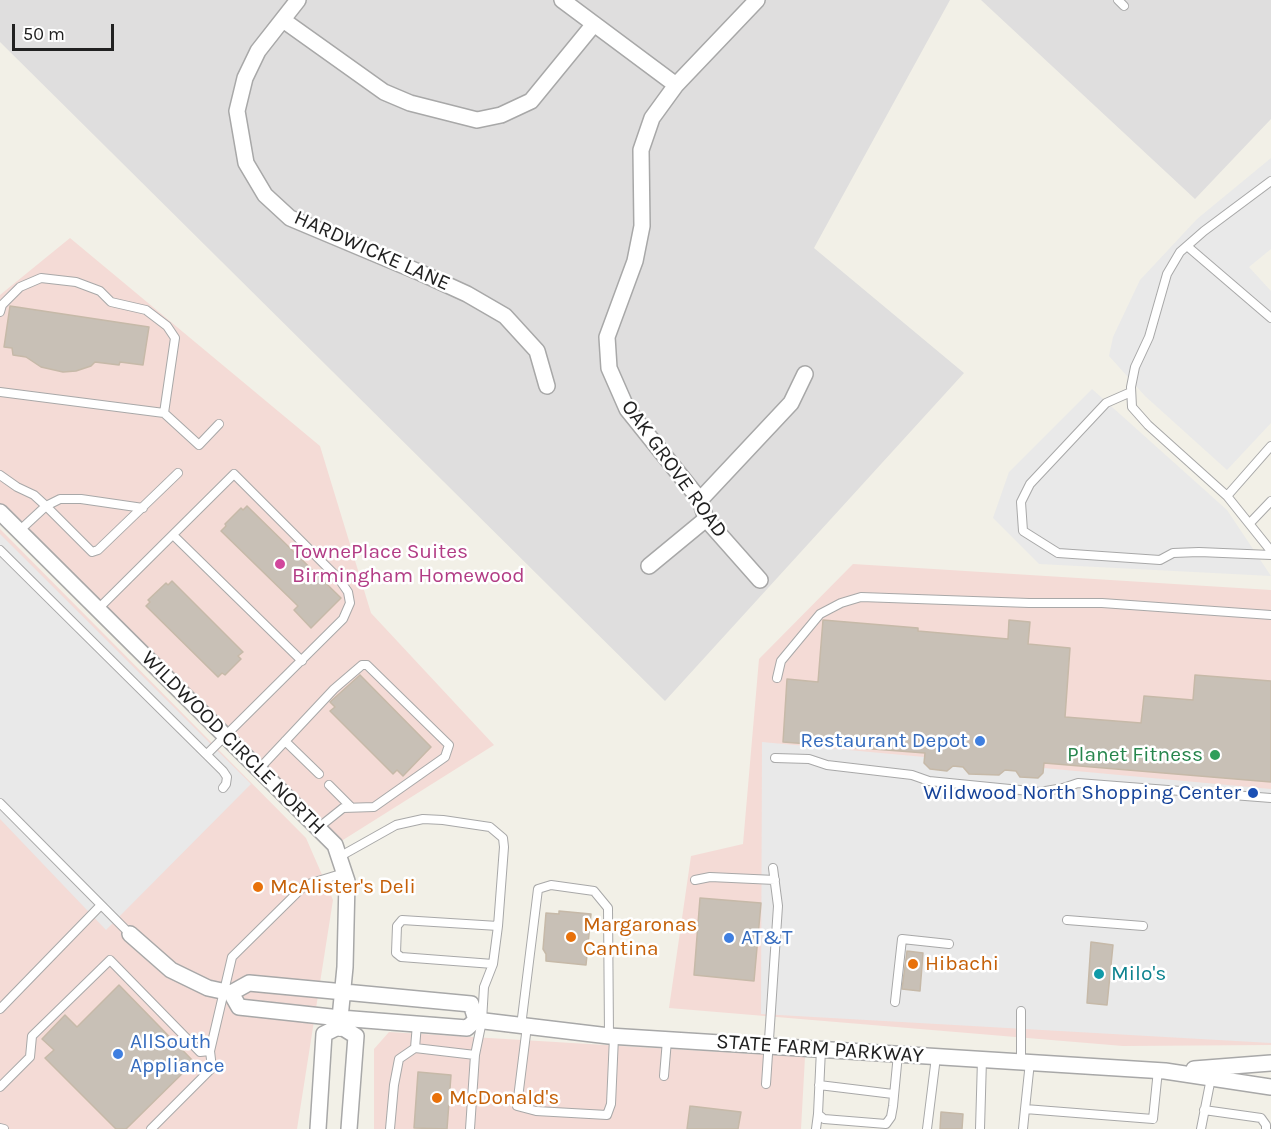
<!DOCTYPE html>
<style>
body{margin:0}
#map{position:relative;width:1271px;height:1129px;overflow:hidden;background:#f2f0e7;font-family:Karla,sans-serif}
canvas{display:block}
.scale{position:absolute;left:12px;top:24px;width:102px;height:27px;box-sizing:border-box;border:3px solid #212121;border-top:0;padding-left:8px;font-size:18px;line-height:21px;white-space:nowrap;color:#212121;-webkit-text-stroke:4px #fff;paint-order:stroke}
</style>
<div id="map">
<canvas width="1271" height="1129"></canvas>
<div class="scale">50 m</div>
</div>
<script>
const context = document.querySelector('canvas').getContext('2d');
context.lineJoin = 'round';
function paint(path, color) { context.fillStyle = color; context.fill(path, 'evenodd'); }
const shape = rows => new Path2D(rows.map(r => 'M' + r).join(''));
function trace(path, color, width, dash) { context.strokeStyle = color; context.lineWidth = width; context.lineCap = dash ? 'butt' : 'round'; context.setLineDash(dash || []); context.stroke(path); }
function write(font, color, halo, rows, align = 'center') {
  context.font = font + ' Karla,sans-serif'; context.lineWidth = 5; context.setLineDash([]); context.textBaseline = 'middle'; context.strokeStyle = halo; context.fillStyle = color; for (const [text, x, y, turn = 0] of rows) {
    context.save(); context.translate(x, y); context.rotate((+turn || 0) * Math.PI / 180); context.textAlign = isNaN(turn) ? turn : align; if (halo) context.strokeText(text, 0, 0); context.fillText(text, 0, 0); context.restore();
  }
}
paint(shape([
 [0,0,950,0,814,248,964,373,665,701,0,42],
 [981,0,1271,0,1271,119,1195,199]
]), '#dfdede');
paint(shape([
 [70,238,320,446,371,613,494,745,335,845,0,512,0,295],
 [0,529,306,838,333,900,297,1129,0,1129],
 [853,564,1271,590,1271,1045,1123,1046,669,1008,691,856,743,844,759,659],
 [389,1032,805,1057,801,1129,374,1129,374,1049]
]), '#f4dbd6');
paint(shape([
 [1271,158,1271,249,1249,267,1271,291,1271,423,1227,470,1145,396,1109,356,1113,337,1140,280,1197,219],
 [1092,389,1227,510,1271,576,1039,564,993,518,1009,472],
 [0,534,251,784,106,930,0,819],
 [762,742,1271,789,1271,1043,761,1014],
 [1091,942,1113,945,1107,1005,1087,1003]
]), '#e9e9e9');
const building = shape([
 [10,306,149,327,143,365,120,362,119,365,95,362,91,366,76,371,63,372,41,367,26,357,13,355,12,348,4,347,10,306],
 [247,506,341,598,311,628,294,610,298,606,221,531,226,526,225,524,241,508,243,510,247,506],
 [172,581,243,652,238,656,241,659,225,675,222,673,218,677,146,606,150,602,148,600,166,583,168,585,172,581],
 [823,620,918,628,918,631,1008,639,1009,620,1030,622,1028,644,1070,648,1065,717,1141,723,1144,696,1193,700,1195,675,1271,681,1271,782,1044,763,1043,773,1038,778,1020,777,1016,771,1005,770,999,775,969,774,963,767,953,766,947,771,930,769,924,763,925,753,783,742,787,679,818,682,823,620],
 [360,675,431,747,403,776,397,770,393,774,330,711,335,707,330,702,360,675],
 [700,898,761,903,754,981,694,975,700,898],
 [559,911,591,914,586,965,546,961,546,954,543,949,546,913,559,914,559,911],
 [1091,942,1113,945,1107,1005,1087,1003,1091,942],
 [907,951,923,953,920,991,902,989,907,951],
 [119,985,194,1062,126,1129,116,1129,45,1058,54,1050,42,1039,65,1015,77,1027,119,985],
 [418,1072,451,1075,447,1129,414,1128,418,1072],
 [690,1106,741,1112,738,1129,687,1129,690,1106],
 [941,1112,963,1114,962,1129,940,1129,941,1112]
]);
paint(building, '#c8c0b6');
trace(building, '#c6b9a8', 1.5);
const service = shape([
 [1118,0,1124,6],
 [1271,181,1204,231,1180,252,1167,274,1149,337,1135,367,1131,387,1132,407,1148,425,1227,496,1271,551],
 [1187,246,1271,318],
 [0,312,2,305,20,287,41,278,76,282,100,291,111,302,146,310,167,326,175,338,164,413,0,392],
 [1131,392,1106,403,1030,484,1021,502,1023,531,1058,553,1160,560,1173,553,1199,552,1271,555],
 [164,413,199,445,219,424],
 [0,475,17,487,34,495,46,506,60,499,81,499,143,508],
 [1227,496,1271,446],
 [1250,523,1271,501],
 [19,531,46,506,92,552,98,550,178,473],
 [173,535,302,661],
 [0,550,223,771,227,777,226,784,223,788],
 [98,609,234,474,339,579,348,592,350,603,343,619,207,754],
 [777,678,781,661,820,614,841,603,861,597,1029,603,1102,603,1271,615],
 [285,741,319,774],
 [775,758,809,759,827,765,912,775,929,781,1040,792,1063,788,1078,783,1271,798],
 [259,769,334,689,362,665,367,665,449,745,445,757,374,807,343,808,318,828],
 [329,785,350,806],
 [0,803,130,934],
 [339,857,396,825,423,819,443,820,490,827,503,838,504,847,498,926,493,964,484,987,482,1021,475,1055,470,1129],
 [695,880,710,877,775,880],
 [1067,920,1143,926],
 [493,964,401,957,396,953,397,926,402,920,498,926],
 [895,1002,902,939,949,944],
 [0,1009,101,905],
 [1021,1011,1021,1062],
 [521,1026,538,889,551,885,594,891,608,908,609,1036],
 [527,1026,517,1106,536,1111,607,1115,611,1104,614,1037],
 [415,1048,475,1055],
 [821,1049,818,1114,824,1119,886,1124,891,1117,893,1106,898,1054],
 [1030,1062,1025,1109,1153,1119,1158,1070],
 [664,1076,667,1040],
 [766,1084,778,906,773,868],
 [819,1085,893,1094],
 [0,1087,30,1057,32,1036,110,960,200,1052,210,1051],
 [1204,1110,1261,1118,1266,1125,1266,1129],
 [0,1128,4,1129],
 [151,1129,212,1068,210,1051,232,957,305,885,344,873],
 [390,1129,394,1085,399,1059,415,1048,417,1024],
 [816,1129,818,1114],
 [927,1129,936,1057],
 [980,1129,982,1059],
 [1023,1129,1025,1109],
 [1201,1129,1211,1078]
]);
const minor = shape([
 [298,0,258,51,245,78,237,111,246,163,265,195,290,218,421,273,467,294,505,316,537,351,547,386],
 [562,0,676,85],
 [757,0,676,85,652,118,641,150,642,226,635,261,607,337,609,368,627,409,700,500,706,519,760,580],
 [283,20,384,92,410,103,477,120,501,115,531,101,594,24],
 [700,500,791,403,805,374],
 [0,512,335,845,347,881,345,967,340,1018],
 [649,566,706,519],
 [130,934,171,970,208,988,231,993,249,983,471,1004,476,1020],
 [231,993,239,1007,340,1018,467,1028,476,1020,609,1036,1165,1071,1271,1087],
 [1194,1069,1271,1063],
 [318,1129,324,1034,340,1026,356,1036,349,1129]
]);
const tertiary = shape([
 [340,1026,340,1018]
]);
trace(service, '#a8a8a8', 10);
trace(minor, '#a8a8a8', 18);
trace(tertiary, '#a8a8a8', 22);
trace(service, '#fff', 8);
trace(minor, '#fff', 15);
trace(tertiary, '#fff', 20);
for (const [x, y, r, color] of [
 [280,564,6,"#d1479c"],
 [980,741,6,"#3f7fe0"],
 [1215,755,6,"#2e9e5b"],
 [1253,793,6,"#1a4fb4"],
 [258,887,6,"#e8710a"],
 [571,937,6,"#e8710a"],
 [729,938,6,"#3f7fe0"],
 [913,964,6,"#e8710a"],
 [1099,974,6,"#0f9aa8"],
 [118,1054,6,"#3f7fe0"],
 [437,1098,6,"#e8710a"]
]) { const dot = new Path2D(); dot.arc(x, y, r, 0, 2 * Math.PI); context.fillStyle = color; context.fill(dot); trace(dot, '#fff', 2); }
write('21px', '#212121', '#fff', [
 ["HARDWICKE LANE",372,251,24],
 ["OAK GROVE ROAD",674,469,54],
 ["WILDWOOD CIRCLE NORTH",233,743,45],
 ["STATE FARM PARKWAY",820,1049,4]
]);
write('21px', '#b23c85', '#fff', [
 ["TownePlace Suites",292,552],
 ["Birmingham Homewood",292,576]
], 'left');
write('21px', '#366cbe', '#fff', [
 ["Restaurant Depot",968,741,"right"],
 ["AT&T",741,938],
 ["AllSouth",130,1042],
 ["Appliance",130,1066]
], 'left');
write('21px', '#27864d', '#fff', [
 ["Planet Fitness",1203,755]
], 'right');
write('21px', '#164399', '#fff', [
 ["Wildwood North Shopping Center",1241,793]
], 'right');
write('21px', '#c56008', '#fff', [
 ["McAlister's Deli",270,887],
 ["Margaronas",583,925],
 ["Cantina",583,949],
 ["Hibachi",925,964],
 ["McDonald's",449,1098]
], 'left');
write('21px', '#0d838f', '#fff', [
 ["Milo's",1111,974]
], 'left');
</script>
